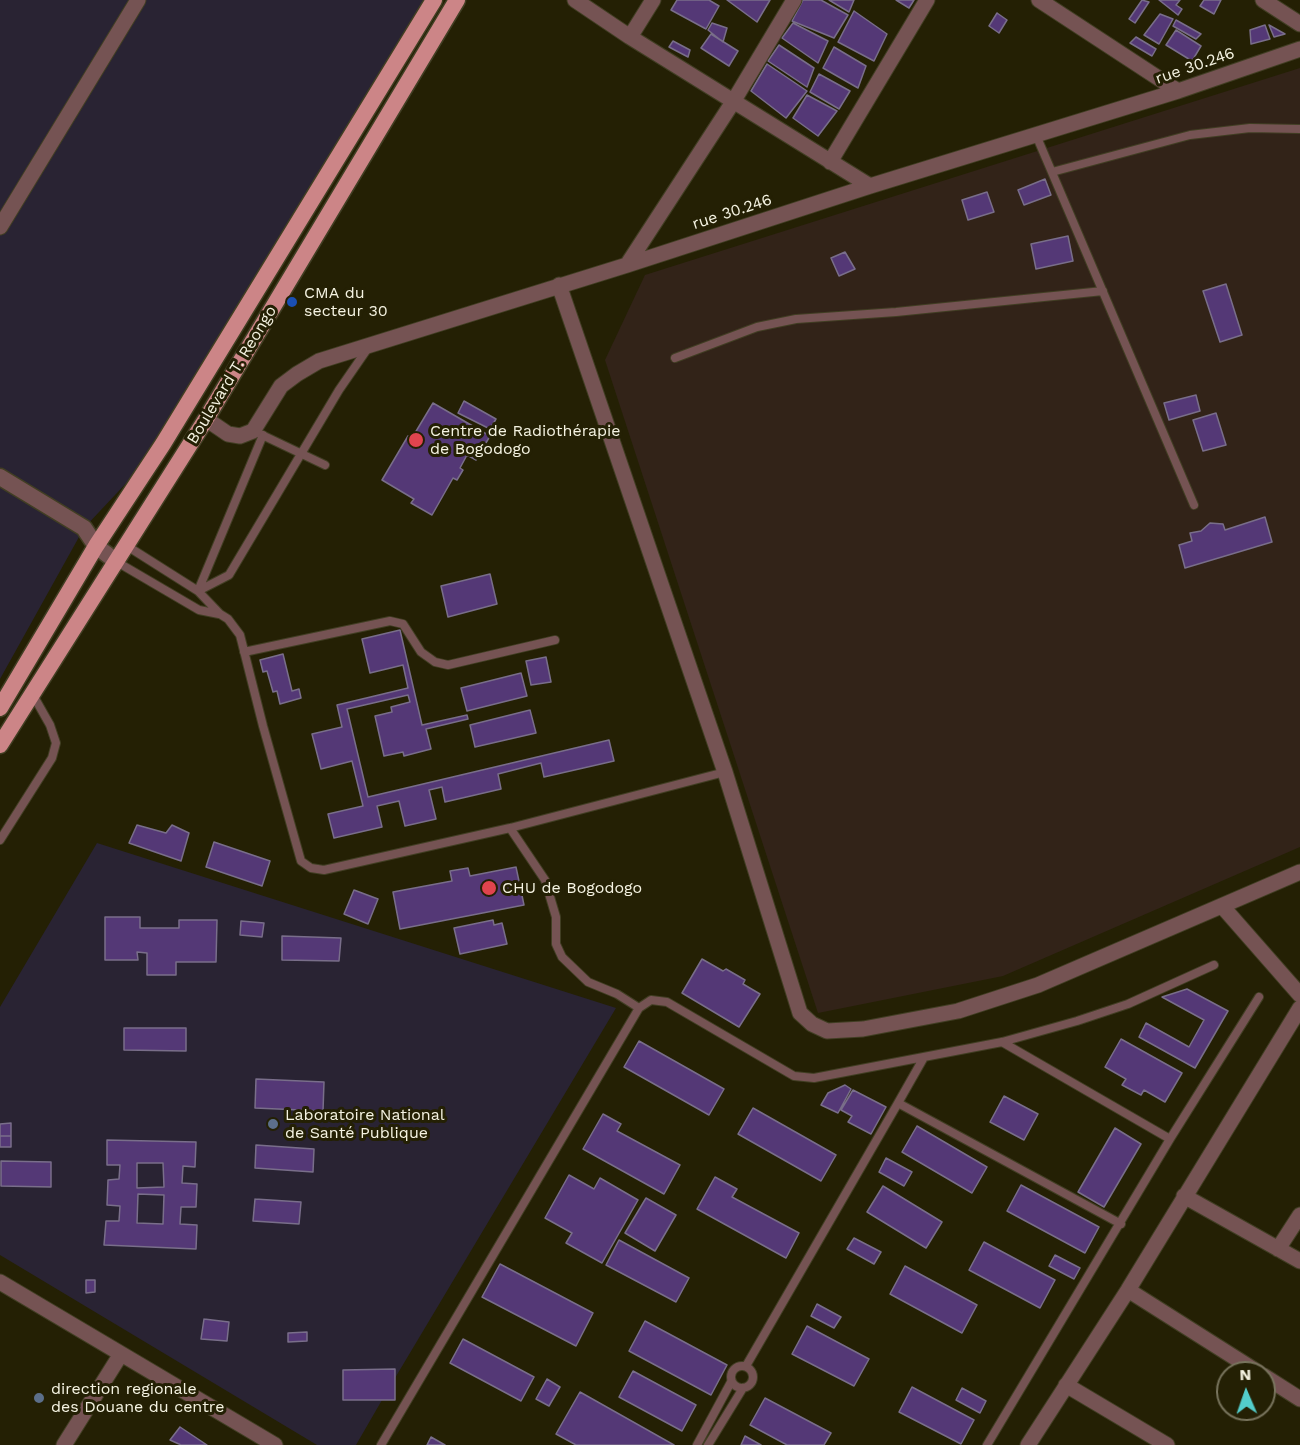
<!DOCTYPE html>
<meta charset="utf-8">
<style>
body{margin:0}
#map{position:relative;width:1300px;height:1445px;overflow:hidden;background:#242004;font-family:"Work Sans",sans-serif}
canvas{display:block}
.north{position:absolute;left:1216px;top:1361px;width:60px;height:60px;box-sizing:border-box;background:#242004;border:2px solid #78745d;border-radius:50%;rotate:358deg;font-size:16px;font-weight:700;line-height:24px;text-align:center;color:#f5f3e2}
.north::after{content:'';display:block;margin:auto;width:21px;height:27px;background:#53cdcb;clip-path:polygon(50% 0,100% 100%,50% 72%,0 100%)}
</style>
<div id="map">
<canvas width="1300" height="1445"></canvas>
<div class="north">N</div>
</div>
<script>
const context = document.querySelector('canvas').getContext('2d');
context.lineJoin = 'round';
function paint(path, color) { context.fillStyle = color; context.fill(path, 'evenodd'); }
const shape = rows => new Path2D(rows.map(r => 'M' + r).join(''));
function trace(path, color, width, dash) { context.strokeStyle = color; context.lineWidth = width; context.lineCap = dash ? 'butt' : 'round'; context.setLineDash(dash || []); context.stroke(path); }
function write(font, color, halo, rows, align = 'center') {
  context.font = font + ' "Work Sans",sans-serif'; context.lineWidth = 6; context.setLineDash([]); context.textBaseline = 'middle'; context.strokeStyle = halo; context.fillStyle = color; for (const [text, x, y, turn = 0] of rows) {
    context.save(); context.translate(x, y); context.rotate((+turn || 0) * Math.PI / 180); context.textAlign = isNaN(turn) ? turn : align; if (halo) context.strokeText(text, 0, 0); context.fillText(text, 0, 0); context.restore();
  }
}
paint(shape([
 [0,0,435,0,163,444,84,528,0,679],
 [97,843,616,1008,395,1378,395,1400,382,1400,356,1445,317,1445,0,1255,0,1007]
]), '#292333');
paint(shape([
 [1300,68,1300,847,1003,976,818,1013,605,360,645,275]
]), '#322318');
const building = shape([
 [677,0,709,0,719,6,706,29,671,10,677,0],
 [727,0,770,0,757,22,727,0],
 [803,0,821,0,848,15,834,38,792,21,803,0],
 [829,0,854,0,849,12,829,0],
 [896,0,914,0,909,8,896,0],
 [1142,0,1149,2,1135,23,1129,19,1142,0],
 [1159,0,1180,0,1176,5,1182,9,1178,15,1159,0],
 [1204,0,1221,0,1214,14,1200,6,1204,0],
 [854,11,887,34,874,61,838,42,854,11],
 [997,13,1007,20,999,33,989,26,997,13],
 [1160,14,1173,19,1159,44,1144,35,1160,14],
 [1176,20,1201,34,1196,39,1173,26,1176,20],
 [712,23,727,28,723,42,708,30,712,23],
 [793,23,828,41,818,63,782,38,793,23],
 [1265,25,1270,39,1251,44,1250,30,1265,25],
 [1269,25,1285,34,1274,37,1269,25],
 [1176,30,1201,46,1192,61,1166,45,1176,30],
 [711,34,738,51,729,66,701,48,711,34],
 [1136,37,1156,49,1152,56,1130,43,1136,37],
 [673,41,690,50,688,57,669,47,673,41],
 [779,45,814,68,807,87,768,61,779,45],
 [834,47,866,66,858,88,823,68,834,47],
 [767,64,807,91,786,118,751,91,767,64],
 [819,74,850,91,839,109,810,92,819,74],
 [807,95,837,111,818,136,793,118,807,95],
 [1045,179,1051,195,1024,205,1018,190,1045,179],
 [987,192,994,212,968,220,962,200,987,192],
 [1068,236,1073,261,1036,269,1031,244,1068,236],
 [845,252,855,269,839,276,831,258,845,252],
 [1226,284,1242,335,1220,342,1203,291,1226,284],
 [1196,395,1200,411,1169,420,1164,403,1196,395],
 [464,401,496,419,490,429,458,413,464,401],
 [433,403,490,436,476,460,467,455,460,468,463,470,457,480,453,478,432,515,411,503,414,499,382,480,408,436,412,438,433,403],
 [1216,413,1226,445,1203,451,1193,420,1216,413],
 [1265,517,1272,542,1185,568,1179,545,1192,541,1190,533,1201,531,1210,523,1223,524,1225,530,1265,517],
 [490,574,497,604,448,617,441,586,490,574],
 [400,630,422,725,467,715,468,719,426,729,431,749,404,756,403,752,384,756,375,716,392,712,391,707,410,702,408,695,347,709,368,797,609,740,614,761,544,777,541,763,498,774,501,789,445,802,442,787,429,790,436,819,405,826,399,801,377,806,382,827,334,838,328,814,363,806,352,761,321,769,312,734,342,727,337,705,408,688,403,665,370,673,362,639,400,630],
 [283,654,292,691,299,689,301,698,280,704,277,691,273,692,267,671,263,672,260,660,283,654],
 [546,657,551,682,531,685,526,661,546,657],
 [521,673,527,696,467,711,461,688,521,673],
 [530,710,536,733,475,747,470,725,530,710],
 [137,825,166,833,172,825,189,833,181,861,129,843,137,825],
 [214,842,270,861,262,886,206,867,214,842],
 [516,867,524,905,400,929,393,892,452,881,450,871,468,868,470,876,516,867],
 [354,890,378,899,368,924,344,914,354,890],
 [105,917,140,917,140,928,179,928,179,920,217,920,216,962,176,962,176,975,147,975,147,953,137,952,138,960,105,960,105,917],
 [493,920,494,925,502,923,507,944,460,954,454,928,493,920],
 [241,921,264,923,262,937,240,935,241,921],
 [282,936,341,938,339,961,282,960,282,936],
 [702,959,723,971,726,969,745,980,743,984,760,994,739,1027,682,993,702,959],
 [1187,989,1228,1011,1195,1068,1139,1037,1146,1023,1189,1047,1204,1020,1162,997,1187,989],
 [124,1028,186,1028,186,1051,124,1050,124,1028],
 [1121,1039,1182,1073,1165,1102,1144,1090,1141,1095,1122,1085,1126,1079,1105,1067,1121,1039],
 [639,1041,724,1089,709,1115,624,1067,639,1041],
 [256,1079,324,1082,323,1111,255,1108,256,1079],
 [845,1085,851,1089,838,1113,821,1105,828,1093,845,1085],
 [853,1090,886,1107,871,1134,848,1122,852,1116,841,1110,853,1090],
 [1004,1096,1038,1114,1024,1140,990,1122,1004,1096],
 [753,1108,836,1155,821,1181,738,1134,753,1108],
 [603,1114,621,1124,617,1131,680,1165,664,1194,583,1149,603,1114],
 [11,1123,11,1136,0,1136,0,1124,11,1123],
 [917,1126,987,1167,972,1193,902,1152,917,1126],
 [1115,1128,1141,1144,1104,1207,1078,1192,1115,1128],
 [0,1136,11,1136,11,1147,0,1147,0,1136],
 [107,1140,196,1142,195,1167,183,1166,182,1183,197,1184,196,1207,181,1207,180,1224,197,1225,196,1249,104,1245,106,1221,119,1221,120,1206,107,1205,108,1180,119,1179,120,1165,107,1165,107,1140],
 [137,1163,163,1163,164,1187,137,1188,137,1163],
 [138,1194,164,1195,163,1224,137,1223,138,1194],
 [256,1145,314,1149,313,1172,255,1168,256,1145],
 [886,1158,912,1172,904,1186,879,1172,886,1158],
 [1,1161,51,1162,51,1187,1,1186,1,1161],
 [569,1175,594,1189,600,1178,638,1200,602,1263,566,1243,572,1233,545,1218,569,1175],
 [715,1177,737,1189,732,1197,799,1233,786,1258,697,1209,715,1177],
 [1021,1185,1099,1227,1085,1253,1007,1211,1021,1185],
 [883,1186,942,1222,926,1248,867,1212,883,1186],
 [646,1198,676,1215,655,1251,625,1233,646,1198],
 [255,1199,301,1202,299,1224,253,1221,255,1199],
 [854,1238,881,1252,874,1264,847,1249,854,1238],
 [619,1240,689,1278,676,1302,606,1265,619,1240],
 [984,1242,1055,1280,1040,1308,969,1270,984,1242],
 [1055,1255,1080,1268,1074,1279,1049,1266,1055,1255],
 [500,1264,593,1313,576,1346,482,1297,500,1264],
 [905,1266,977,1305,962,1333,890,1294,905,1266],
 [86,1280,95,1280,95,1292,86,1293,86,1280],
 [817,1304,841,1317,834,1328,811,1316,817,1304],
 [204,1319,229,1322,227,1341,201,1339,204,1319],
 [645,1321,727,1365,711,1395,629,1351,645,1321],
 [807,1326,869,1359,854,1386,792,1354,807,1326],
 [307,1332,307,1341,288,1342,288,1333,307,1332],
 [463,1339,534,1377,521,1401,450,1363,463,1339],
 [395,1369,395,1400,343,1400,343,1370,395,1369],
 [633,1371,696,1405,682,1431,619,1397,633,1371],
 [547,1379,560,1387,549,1406,536,1399,547,1379],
 [912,1387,974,1420,961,1444,899,1412,912,1387],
 [962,1388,986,1401,980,1413,956,1400,962,1388],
 [580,1392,674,1445,576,1445,556,1434,580,1392],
 [765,1398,831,1433,824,1445,787,1445,750,1425,765,1398],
 [180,1427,207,1445,181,1445,170,1440,180,1427],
 [745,1436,761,1445,741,1445,745,1436],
 [431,1437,445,1445,427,1445,431,1437]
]);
paint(building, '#543876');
trace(building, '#796e8a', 1.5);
const service = shape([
 [1036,135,1194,505],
 [1052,172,1190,135,1250,128,1300,129],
 [675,358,757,327,796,319,896,312,1103,291],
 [260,434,325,465],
 [263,435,198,591,229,575,339,390,368,348],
 [127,546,198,591,220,614,228,619,240,635,263,726,301,861,311,868,324,870,510,828,725,772],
 [117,562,199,610,219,614],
 [244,652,390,621,403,624,421,652,435,662,448,665,555,640],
 [510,828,545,880,556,917,556,944,562,957,588,982,617,994,639,1008],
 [0,840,52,758,56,743,50,725,33,695],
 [1002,1042,1170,1139],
 [923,1059,898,1103,1121,1224],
 '731 1377a11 11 0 1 1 22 0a11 11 0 1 1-22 0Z',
 [746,1366,898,1103],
 [381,1445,639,1008,651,1000,667,1002,794,1076,814,1078,1002,1042,1077,1021,1128,1004,1214,965],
 [697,1445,731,1382],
 [708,1445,743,1388],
 [987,1445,1170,1139,1259,997]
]);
const minor = shape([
 [575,0,630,37,870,186],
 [1039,0,1178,91],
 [1263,0,1300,24],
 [630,37,653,0],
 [830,162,927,0],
 [0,227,138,0],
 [627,265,733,102,794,0],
 [559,285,725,772,800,1013,812,1024,827,1031,863,1029,958,1011,1038,985,1300,872],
 [206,419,228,434,240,436,253,431,281,386,297,374,319,361,627,265,870,186,1178,91,1300,49],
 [1222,906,1300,995],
 [1184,1196,1300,1261],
 [1278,1249,1300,1215],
 [0,1282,275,1445],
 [1128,1290,1259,1373],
 [1264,1376,1300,1399],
 [1066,1385,1167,1445],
 [64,1445,121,1354],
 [1028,1445,1128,1290,1300,1008]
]);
const tertiary = shape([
 [0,477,84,528,96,546,117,562]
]);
const primary = shape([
 [0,708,96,546,163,444,434,0],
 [0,745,206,419,457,0]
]);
trace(service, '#413e23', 10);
trace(minor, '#413e23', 17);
trace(tertiary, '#413e23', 19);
trace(primary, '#413e23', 19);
trace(service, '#755353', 8);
trace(minor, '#755353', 15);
trace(tertiary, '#755353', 16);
trace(primary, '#cc8587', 16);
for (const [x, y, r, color] of [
 [292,302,6,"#1a4fb4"],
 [416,440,8,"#e0444e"],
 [489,888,8,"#e0444e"],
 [273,1124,6,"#5c6f8a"],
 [39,1398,6,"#5c6f8a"]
]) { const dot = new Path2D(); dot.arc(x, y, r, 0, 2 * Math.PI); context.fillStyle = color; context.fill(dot); trace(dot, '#242004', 2); }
write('16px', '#f5f3e2', '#242004', [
 ["rue 30.246",1195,66,-19],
 ["rue 30.246",732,212,-18],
 ["Boulevard T. Reongo",232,375,-59]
]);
write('16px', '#f5f3e2', '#242004', [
 ["CMA du",304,293],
 ["secteur 30",304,311],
 ["Centre de Radiothérapie",430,431],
 ["de Bogodogo",430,449],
 ["CHU de Bogodogo",502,888],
 ["Laboratoire National",285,1115],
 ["de Santé Publique",285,1133],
 ["direction regionale",51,1389],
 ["des Douane du centre",51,1407]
], 'left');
</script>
